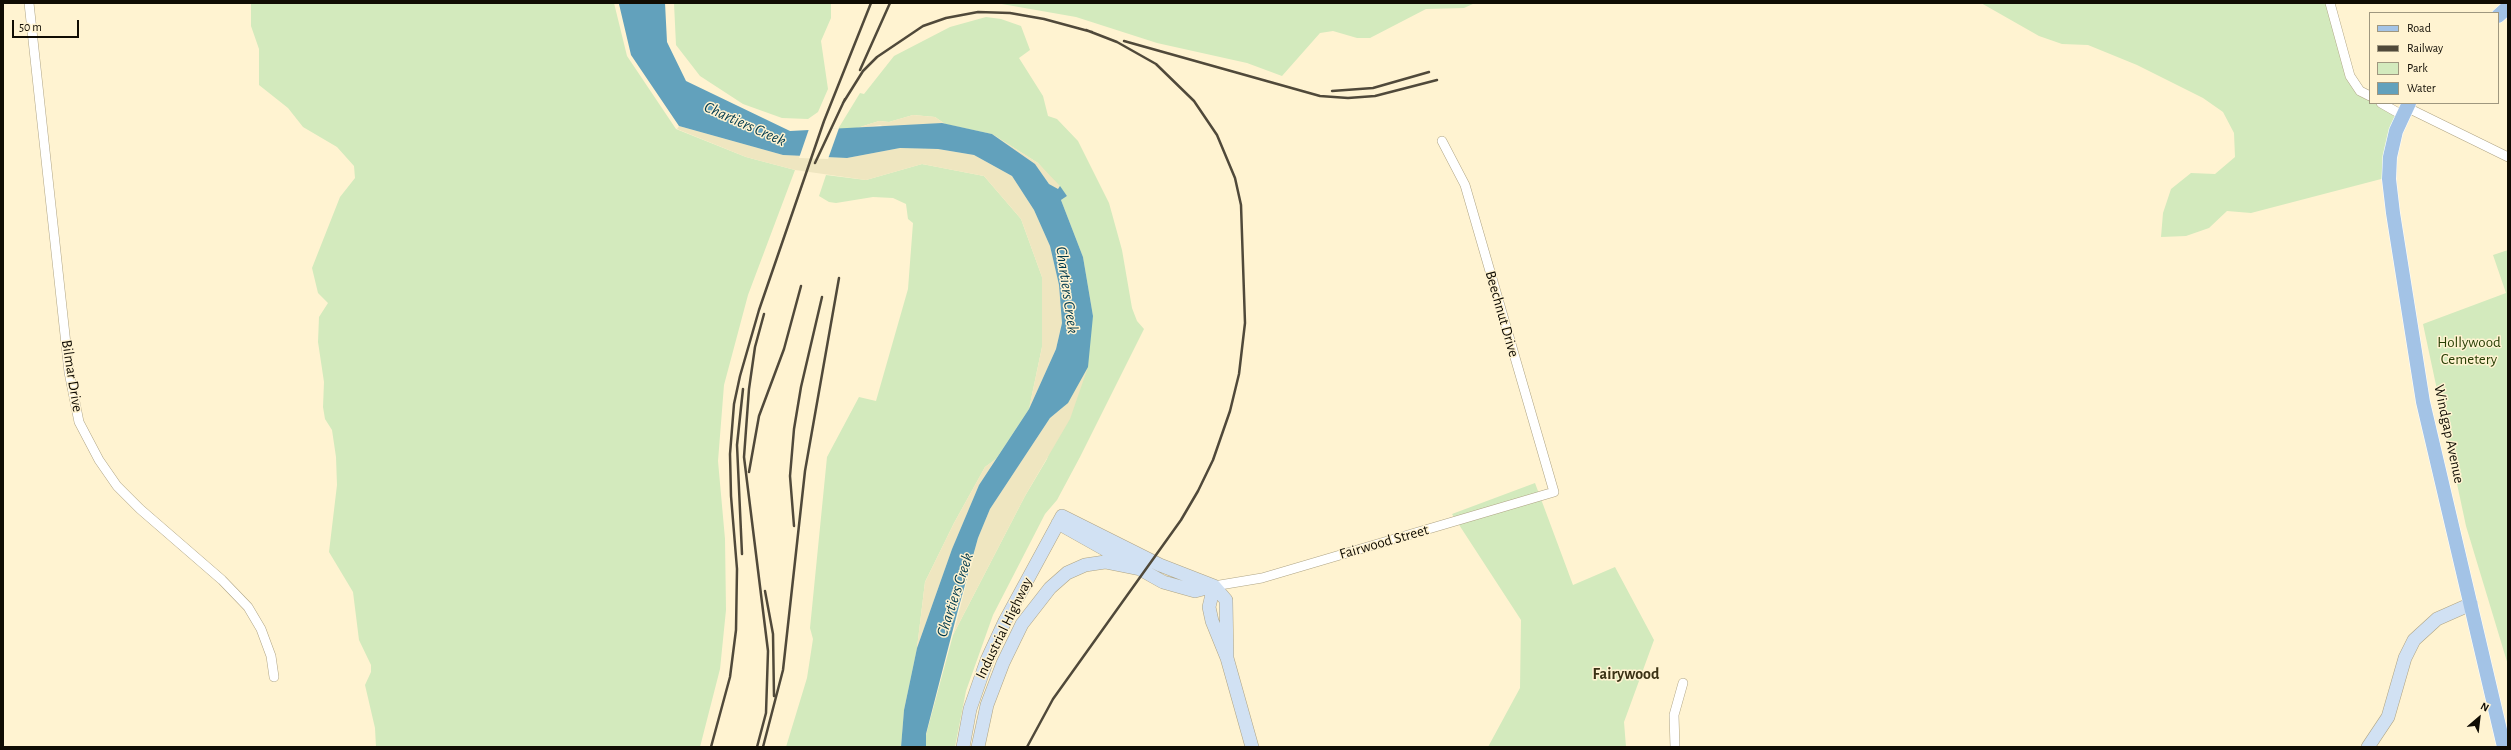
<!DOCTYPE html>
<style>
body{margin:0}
#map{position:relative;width:2511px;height:750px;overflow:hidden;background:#fff3d1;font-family:"Alegreya Sans",sans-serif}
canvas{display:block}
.frame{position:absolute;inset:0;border:4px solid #100c03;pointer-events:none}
.legend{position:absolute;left:2369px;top:12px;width:130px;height:92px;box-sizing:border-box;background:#fff3d1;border:1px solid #9f977f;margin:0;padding:5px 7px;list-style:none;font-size:12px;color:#100c03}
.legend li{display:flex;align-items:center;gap:8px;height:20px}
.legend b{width:20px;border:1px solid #9f977f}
.north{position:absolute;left:2459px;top:698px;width:40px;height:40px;-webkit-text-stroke:3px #fff3d1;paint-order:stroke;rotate:28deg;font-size:11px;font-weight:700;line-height:16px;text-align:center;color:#100c03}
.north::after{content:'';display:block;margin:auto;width:14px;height:18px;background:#100c03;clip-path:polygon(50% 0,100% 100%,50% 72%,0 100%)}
.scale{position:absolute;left:12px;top:20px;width:67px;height:18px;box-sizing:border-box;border:2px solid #100c03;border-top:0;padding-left:5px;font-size:12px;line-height:14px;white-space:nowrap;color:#100c03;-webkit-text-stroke:3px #fff3d1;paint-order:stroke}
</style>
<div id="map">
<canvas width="2511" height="750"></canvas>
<div class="frame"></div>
<ul class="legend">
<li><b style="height:5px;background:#a3c3e6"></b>Road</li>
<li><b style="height:5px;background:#50493a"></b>Railway</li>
<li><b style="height:11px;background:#d3eabd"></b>Park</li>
<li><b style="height:11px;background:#62a1bc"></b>Water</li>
</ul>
<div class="north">N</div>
<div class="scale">50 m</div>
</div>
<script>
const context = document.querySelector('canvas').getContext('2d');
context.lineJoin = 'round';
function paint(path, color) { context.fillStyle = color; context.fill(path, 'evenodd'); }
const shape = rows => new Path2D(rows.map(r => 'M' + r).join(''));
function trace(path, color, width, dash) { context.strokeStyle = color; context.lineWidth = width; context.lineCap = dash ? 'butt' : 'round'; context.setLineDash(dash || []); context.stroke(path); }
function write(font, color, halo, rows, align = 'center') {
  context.font = font + ' "Alegreya Sans",sans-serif'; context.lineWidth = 3; context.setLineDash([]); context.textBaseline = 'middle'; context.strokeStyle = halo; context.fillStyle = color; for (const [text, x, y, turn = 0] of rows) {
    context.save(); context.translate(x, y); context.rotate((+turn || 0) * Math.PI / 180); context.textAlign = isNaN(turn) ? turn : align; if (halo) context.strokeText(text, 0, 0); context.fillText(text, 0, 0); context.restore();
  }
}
paint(shape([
 [251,3,614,3,627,56,676,129,746,157,795,170,748,295,724,385,718,461,725,539,726,610,720,669,700,747,376,747,375,728,365,685,371,672,371,665,359,640,353,592,329,552,337,485,336,457,332,430,325,419,323,407,324,382,318,342,319,317,328,303,318,293,312,268,340,197,355,178,354,166,337,147,303,127,288,108,259,85,259,49,251,26],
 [674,3,831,3,831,18,821,41,828,89,818,112,808,119,782,118,743,104,700,76,676,45],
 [996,3,1475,3,1464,8,1426,9,1370,38,1357,38,1333,31,1320,33,1282,76,1247,63,1157,43,1076,17],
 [1981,3,2328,3,2347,75,2370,100,2370,103,2375,103,2398,117,2385,178,2251,213,2227,211,2209,228,2186,236,2161,237,2163,213,2171,189,2191,173,2215,174,2235,157,2234,133,2223,112,2203,98,2137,65,2088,45,2062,44,2039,36],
 [986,17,1001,19,1021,26,1030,50,1019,58,1043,96,1048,116,1057,119,1078,141,1109,203,1122,250,1132,308,1137,321,1144,329,1080,457,1057,500,1045,514,993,615,966,691,955,747,926,747,926,735,953,635,1025,496,1047,459,1093,316,1083,257,1061,200,1067,196,1038,163,992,134,945,124,935,117,913,115,889,122,879,121,854,129,838,129,860,93,864,94,894,56,950,27],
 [922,164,984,176,1021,219,1042,277,1042,347,1029,409,996,459,985,467,954,523,925,582,917,648,904,710,901,747,786,747,807,678,813,639,810,628,827,457,859,397,876,401,908,289,913,223,908,219,906,204,893,198,873,197,836,203,829,202,819,196,826,175,866,180],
 [2508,250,2508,665,2466,526,2423,324,2506,293,2493,255],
 [1535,483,1573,585,1615,567,1654,640,1624,722,1626,747,1488,747,1520,688,1521,620,1452,514]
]), '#d3eabd');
paint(shape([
 [913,115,935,117,945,124,885,127,880,125,854,129,879,121,889,122],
 [679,126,783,155,847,158,900,148,938,149,974,155,1012,176,1034,210,1050,246,1059,285,1062,323,1056,349,1029,409,1042,347,1042,277,1021,219,984,176,922,164,866,180,795,170,746,157,677,129],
 [992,134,1038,163,1060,186,1058,190,1049,184,1036,166],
 [1088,367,1070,419,1025,496,953,635,978,538,990,509,1050,418,1068,403],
 [996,459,979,485,952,549,917,648,925,582,954,523,985,467]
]), '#efe6c0');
paint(shape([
 [665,3,667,42,686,81,790,131,942,123,992,134,1035,164,1049,184,1058,189,1060,186,1067,196,1061,200,1083,257,1093,316,1088,367,1068,403,1050,418,990,509,978,538,958,610,926,734,926,747,901,747,904,710,917,648,952,549,979,485,1029,409,1056,349,1062,323,1059,285,1050,246,1034,210,1012,176,974,155,938,149,900,148,847,158,783,155,679,126,631,55,619,4]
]), '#62a1bc');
paint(shape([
 [839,128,828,159,799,158,809,129]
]), '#fff3d1');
const street = shape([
 [29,3,69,372,79,422,99,460,117,486,140,509,222,580,248,607,261,629,271,656,274,677],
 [2330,3,2350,76,2360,91,2370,96],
 [2381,103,2402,115],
 [2406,107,2508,157],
 [1214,586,1262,578,1554,492,1465,185,1442,141],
 [1675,747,1674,715,1683,683]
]);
const secondary = shape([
 [1058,523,1163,582,1195,591,1214,586],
 [1214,586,1209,607,1212,621,1227,658,1252,747],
 [963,747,970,709,987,660,1005,621,1062,516,1160,565,1214,586,1226,600,1227,658],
 [978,747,987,705,1003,663,1022,624,1050,588,1067,573,1085,565,1105,562,1140,569],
 [2368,747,2388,717,2405,658,2414,640,2437,619,2471,604]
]);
const primary = shape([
 [2498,16,2508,7],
 [2409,103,2396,131,2390,157,2389,179,2393,213,2423,402,2504,747]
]);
trace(street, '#afa484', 10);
trace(secondary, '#afa484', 14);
trace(primary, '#fff', 15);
trace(street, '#fff', 9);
trace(secondary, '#d1e1f3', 13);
trace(primary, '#a3c3e6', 14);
trace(shape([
 [1124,41,1320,96,1348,98,1375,96,1437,80],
 [860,70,890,3],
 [1332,91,1373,88,1429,72],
 [843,103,863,71,877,57,923,26,946,18,978,12,1010,13,1044,19,1092,32],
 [815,163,845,99],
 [749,472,759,416,784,349,801,286],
 [794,526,790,476,794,429,801,387,822,297],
 [742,554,737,445,743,389],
 [765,591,773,634,774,696],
 [711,747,730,677,736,630,737,569,731,496,730,454,734,404,740,376,759,310,824,121,871,3],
 [757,747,766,713,768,651,744,457,749,389,755,347,764,314],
 [763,747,783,670,805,471,839,278],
 [1027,747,1053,699,1181,520,1198,491,1213,460,1230,411,1239,374,1245,323,1241,205,1235,178,1217,135,1194,101,1156,64,1117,42,1086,30]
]), '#50493a', 2.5);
write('15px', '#100c03', '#fff3d1', [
 ["Beechnut Drive",1502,314,74],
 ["Bilmar Drive",72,376,81],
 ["Windgap Avenue",2449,434,78],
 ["Fairwood Street",1384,542,-16],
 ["Industrial Highway",1004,628,-64]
]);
write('15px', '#283e04', '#fff3d1', [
 ["Hollywood",2469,342],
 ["Cemetery",2469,359]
]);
write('italic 16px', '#003a4e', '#fff3d1', [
 ["Chartiers Creek",745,124,24],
 ["Chartiers Creek",1067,290,82],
 ["Chartiers Creek",955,595,-72]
]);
write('bold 16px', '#3b3215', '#fff3d1', [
 ["Fairywood",1626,674]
]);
</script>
